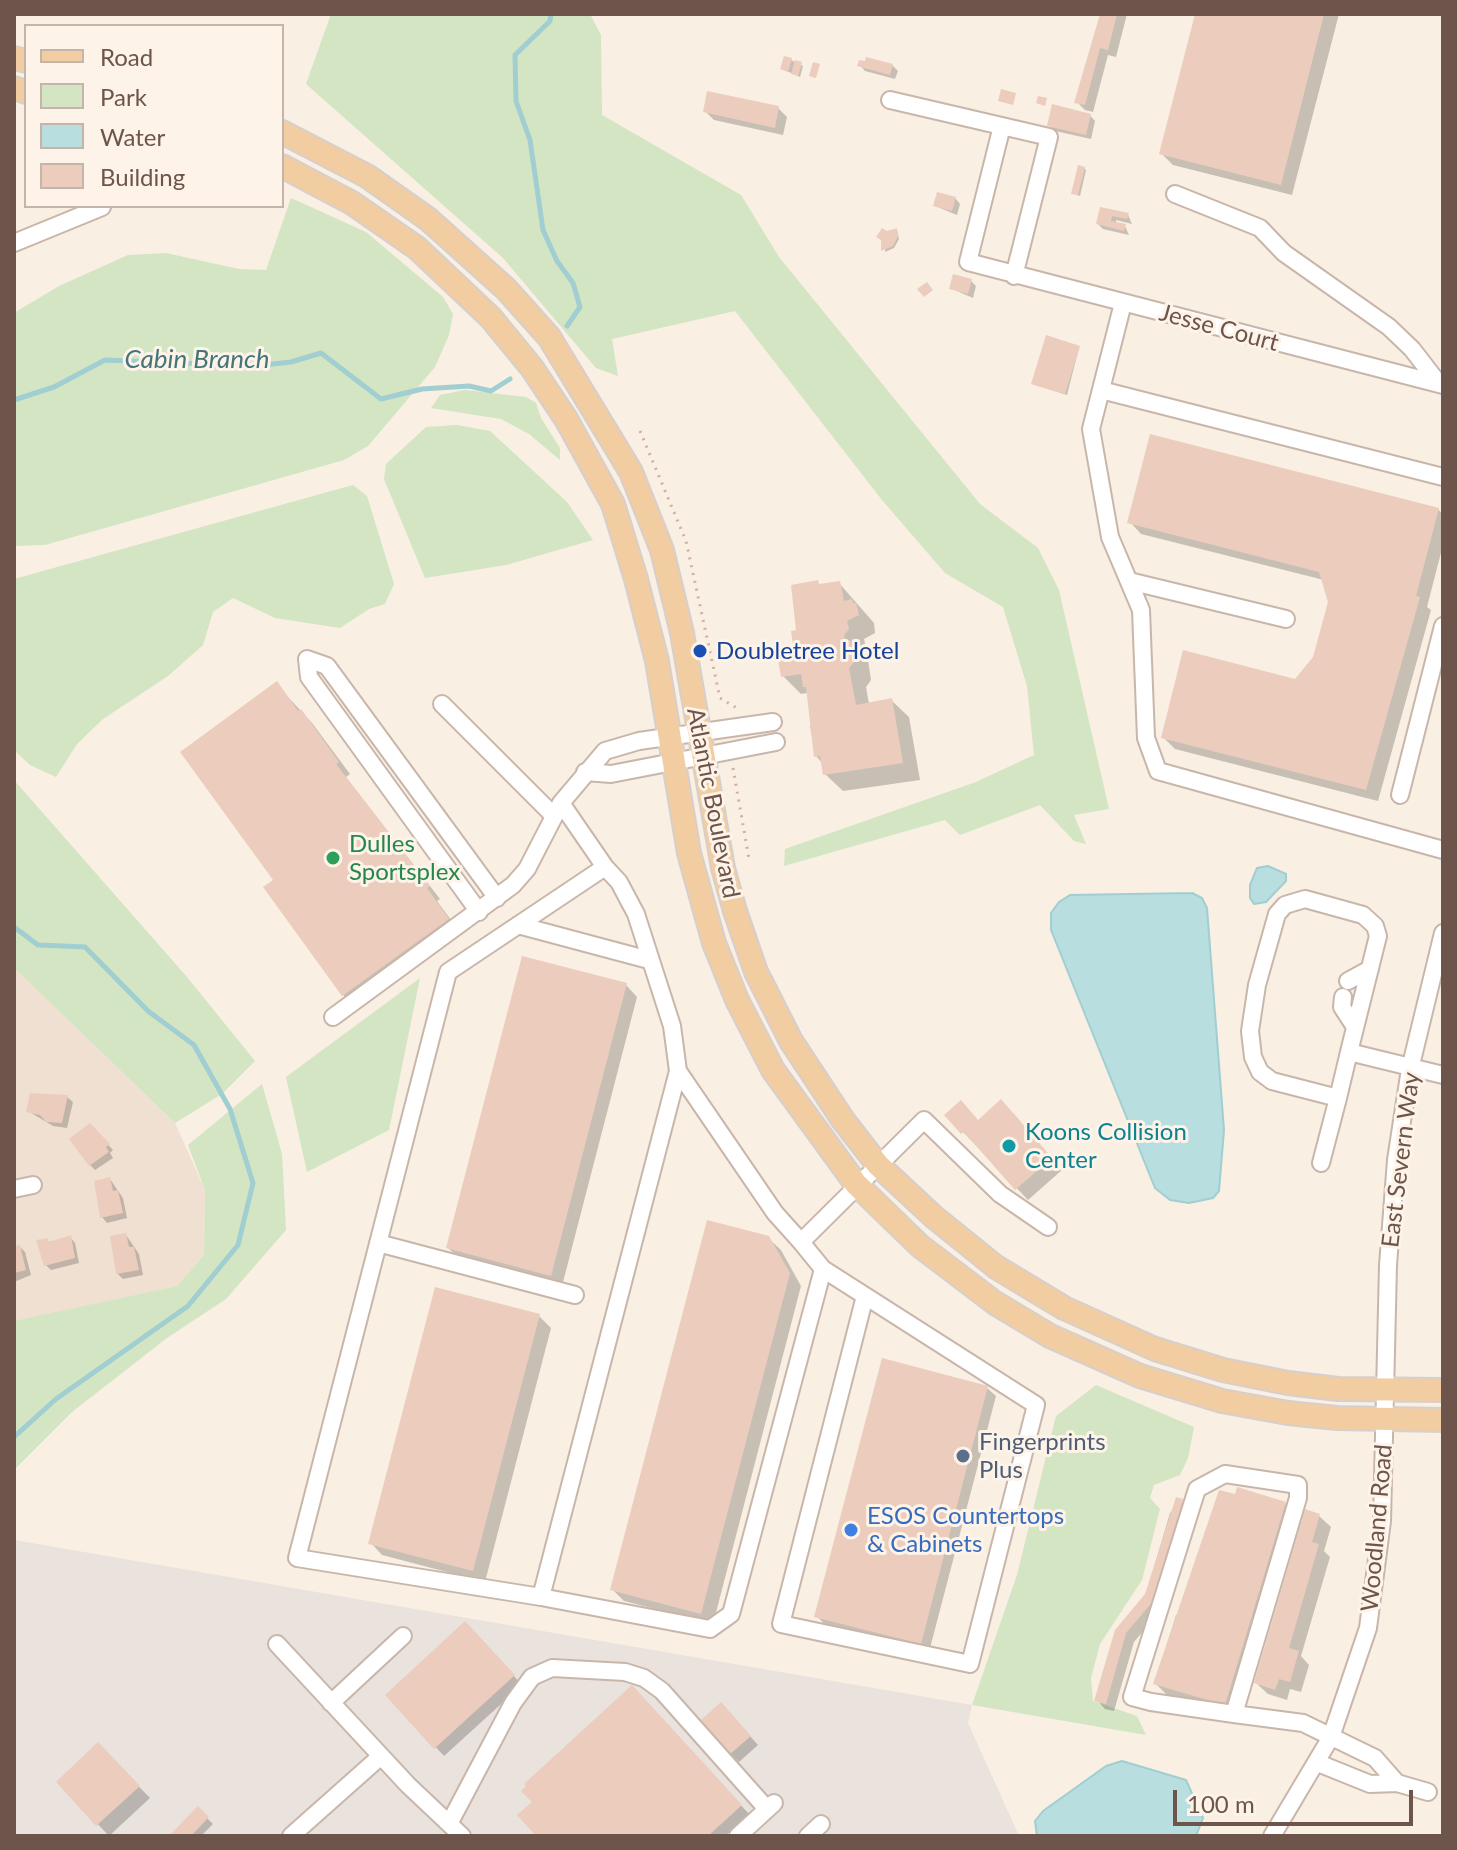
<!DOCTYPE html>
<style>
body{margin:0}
#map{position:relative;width:1457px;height:1850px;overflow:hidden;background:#f9efe2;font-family:Lato,sans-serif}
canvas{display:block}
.frame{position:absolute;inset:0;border:16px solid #6e554b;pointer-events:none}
.legend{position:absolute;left:24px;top:24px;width:260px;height:184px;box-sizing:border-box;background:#fdf3e8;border:2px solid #c4b4a9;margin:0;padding:10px 14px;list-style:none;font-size:24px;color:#6e554b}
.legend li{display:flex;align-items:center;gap:16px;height:40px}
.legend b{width:40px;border:2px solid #c4b4a9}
.scale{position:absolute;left:1173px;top:1790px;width:240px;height:36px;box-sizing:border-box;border:4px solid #6e554b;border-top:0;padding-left:10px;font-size:24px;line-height:28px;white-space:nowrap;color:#6e554b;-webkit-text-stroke:6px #fdf3e8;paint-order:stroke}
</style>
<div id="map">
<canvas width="1457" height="1850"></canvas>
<div class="frame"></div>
<ul class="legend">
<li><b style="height:10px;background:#f2cda1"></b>Road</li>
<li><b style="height:22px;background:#d3e5c3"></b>Park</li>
<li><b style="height:22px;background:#b9dee0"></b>Water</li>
<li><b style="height:22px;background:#ecccbd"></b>Building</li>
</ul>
<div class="scale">100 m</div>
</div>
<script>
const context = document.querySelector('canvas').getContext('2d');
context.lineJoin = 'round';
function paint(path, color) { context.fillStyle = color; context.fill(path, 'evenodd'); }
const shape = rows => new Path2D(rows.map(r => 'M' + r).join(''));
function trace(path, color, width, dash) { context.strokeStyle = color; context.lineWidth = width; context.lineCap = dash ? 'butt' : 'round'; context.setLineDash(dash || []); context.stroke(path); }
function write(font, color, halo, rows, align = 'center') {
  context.font = font + ' Lato,sans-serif'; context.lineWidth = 6; context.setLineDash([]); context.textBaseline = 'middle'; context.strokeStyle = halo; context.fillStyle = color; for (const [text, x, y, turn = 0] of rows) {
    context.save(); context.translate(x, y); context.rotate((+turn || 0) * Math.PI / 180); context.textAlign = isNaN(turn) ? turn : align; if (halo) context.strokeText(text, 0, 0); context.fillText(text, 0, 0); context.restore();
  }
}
paint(shape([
 [14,968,175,1123,205,1190,204,1255,177,1286,14,1322]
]), '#f0e0d2');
paint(shape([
 [14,1540,972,1705,968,1723,1019,1836,14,1836]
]), '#e9e2dd');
paint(shape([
 [331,14,590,14,601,35,602,115,741,195,779,257,980,504,1038,548,1059,590,1109,809,1074,815,1086,844,1074,841,1040,805,960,835,945,820,784,866,785,849,976,782,1034,755,1027,686,1003,607,945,573,882,500,735,311,612,339,618,376,596,368,503,258,306,84],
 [291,198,366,232,443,297,453,314,449,335,435,367,368,446,344,460,45,545,14,546,14,313,59,286,128,255,166,253,239,269,266,270],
 [465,390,526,397,536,403,541,418,560,448,560,460,529,434,501,419,431,408,440,395],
 [457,425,490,431,567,502,593,540,506,565,425,578,384,479,386,464,426,427],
 [353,485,367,496,394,584,385,604,369,609,340,628,275,618,233,598,213,612,203,645,168,676,103,719,77,744,56,777,30,765,14,750,14,579],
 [14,780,187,977,255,1061,222,1094,175,1123,14,968],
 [420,978,389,1130,307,1172,286,1077],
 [262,1084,282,1154,286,1230,226,1299,167,1338,72,1412,14,1470,14,1321,177,1286,204,1255,205,1190,188,1145],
 [1096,1385,1194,1427,1188,1458,1180,1475,1154,1485,1150,1498,1160,1509,1142,1580,1100,1644,1091,1678,1093,1701,1137,1716,1146,1735,972,1705,1017,1575,1056,1416]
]), '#d3e5c3');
const water = shape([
 [1268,866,1286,874,1286,881,1266,902,1254,904,1250,898,1250,885,1257,868,1268,866],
 [1192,893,1202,898,1207,908,1224,1130,1219,1191,1213,1198,1189,1203,1170,1200,1155,1188,1051,930,1051,913,1059,902,1070,895,1192,893],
 [1122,1761,1186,1780,1203,1818,1196,1836,1037,1836,1035,1821,1043,1811,1106,1766,1122,1761]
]);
paint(water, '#b9dee0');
trace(water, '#a0ced1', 2);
paint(shape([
 [1102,14,1127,14,1116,57,1108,55,1093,112,1085,110,1095,121,1091,139,1055,131,1050,125,1090,115,1077,102],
 [1197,14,1339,14,1292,195,1173,165,1161,153],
 [791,60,803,66,800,77,782,69],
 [860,65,892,65,898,71,895,79,865,71],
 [778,108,787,117,783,135,714,120,705,111],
 [1084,168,1086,170,1080,196,1073,193],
 [955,198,960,204,957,215,935,206],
 [1102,209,1128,215,1132,224,1116,220,1116,224,1125,226,1129,235,1103,229,1098,224],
 [897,230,899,239,894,248,885,252,887,233],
 [971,281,976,286,973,298,952,289],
 [1079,348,1067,395,1035,385],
 [1438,509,1443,515,1443,545,1427,607,1431,610,1378,801,1175,749,1163,737,1295,681,1315,657,1330,602,1324,580,1141,534,1130,522],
 [839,583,874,623,875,633,864,639,866,648,860,653,868,660,871,680,866,687,869,704,891,700,909,717,920,780,843,791,825,774,823,764,816,756,810,726,815,725,807,693,801,694,783,676,798,632],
 [276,684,312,723,350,774,346,777,440,899,437,901,459,931,355,1006,343,995,276,880],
 [626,985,637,997,562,1286,460,1259,448,1248],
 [67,1097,73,1102,67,1128,53,1126,28,1111],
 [1013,1113,1062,1170,1028,1200,947,1115,979,1122],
 [90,1126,113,1150,110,1153,113,1158,95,1170,90,1165],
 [110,1179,123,1198,127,1218,107,1223,102,1217],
 [126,1235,139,1254,143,1275,123,1279,117,1273],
 [70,1237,75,1243,79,1263,51,1270,46,1265,47,1240,51,1244],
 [768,1238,781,1250,801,1286,713,1624,624,1601,613,1590],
 [20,1247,25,1252,31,1275,14,1282,14,1248],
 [539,1316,551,1328,485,1582,382,1555,371,1543],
 [987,1388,996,1396,929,1652,825,1625,817,1616],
 [1182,1501,1191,1509,1163,1608,1134,1642,1114,1711,1105,1709,1097,1700,1117,1631,1146,1594,1170,1513],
 [1284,1503,1296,1515,1236,1716,1167,1695,1155,1683,1176,1615,1180,1616],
 [1319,1516,1331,1527,1324,1551,1330,1557,1301,1656,1309,1665,1301,1692,1290,1689,1287,1700,1268,1694,1256,1683],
 [474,1632,522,1685,444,1756,387,1695],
 [640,1696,749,1814,725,1836,539,1836,529,1787],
 [729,1713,758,1745,739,1762,730,1754],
 [98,1745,150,1798,109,1836,58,1782],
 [198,1809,213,1824,201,1836,171,1836]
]), '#0003');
trace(shape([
 [551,14,550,21,515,55,516,101,530,140,543,230,557,261,573,283,580,307,567,326],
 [14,400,54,387,105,360,255,366,291,362,321,353,381,399,422,389,469,386,491,391,510,379],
 [14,927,38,945,85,947,148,1011,194,1045,230,1109,253,1183,238,1245,188,1306,56,1399,14,1437]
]), '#a0ced1', 5);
paint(shape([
 [1100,14,1117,14,1108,50,1100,48,1085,105,1074,103],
 [1195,14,1324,14,1281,185,1159,154],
 [784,56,792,58,788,72,780,69],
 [866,57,893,64,890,75,857,66,859,60,865,61],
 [795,60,802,62,798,76,791,74],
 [813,62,820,64,816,78,809,76],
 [1001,89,1016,93,1013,105,998,101],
 [707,91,779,106,775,128,703,112],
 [1038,96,1047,98,1045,106,1036,103],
 [1052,104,1091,114,1086,135,1047,126],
 [1078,165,1085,167,1078,195,1071,194],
 [937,192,956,197,952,211,933,206],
 [1100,207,1129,213,1127,219,1112,216,1111,221,1126,224,1124,231,1096,224],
 [882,228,887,231,897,228,898,236,893,246,881,251,881,240,876,237],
 [953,274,972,279,968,294,949,289],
 [927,282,933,290,924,297,917,289],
 [1046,335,1080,346,1065,394,1031,384],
 [1150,434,1439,508,1416,596,1420,597,1366,790,1161,738,1183,650,1295,679,1313,657,1328,602,1319,572,1127,523],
 [818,580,819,584,840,581,844,601,852,599,853,603,856,603,859,615,847,621,849,629,844,635,845,641,850,640,854,662,849,668,856,705,892,698,903,763,823,775,820,756,814,757,806,687,803,687,801,674,781,677,776,648,793,645,791,631,796,630,791,585],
 [277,681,298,711,301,709,339,762,336,764,430,886,427,888,449,919,342,996,263,887,273,880,180,752],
 [522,956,627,983,551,1276,446,1248],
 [30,1093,68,1095,62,1123,46,1122,40,1115,26,1112],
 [1001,1099,1052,1158,1015,1190,964,1132,961,1134,944,1115,961,1100,978,1120],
 [90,1123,110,1144,106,1147,109,1152,89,1166,69,1139],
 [110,1177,113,1191,118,1190,123,1213,100,1218,94,1181],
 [707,1220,769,1236,790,1273,701,1614,610,1590],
 [126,1233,129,1247,134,1247,139,1270,116,1274,110,1236],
 [71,1235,75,1258,44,1266,36,1240,48,1238,48,1242],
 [20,1245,26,1270,14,1273,14,1246],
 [435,1287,540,1314,473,1571,368,1544],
 [882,1358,988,1386,921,1644,814,1617],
 [1237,1487,1286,1502,1225,1705,1153,1684,1219,1490,1235,1494],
 [1176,1497,1183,1499,1155,1599,1126,1633,1106,1704,1094,1701,1115,1630,1145,1594],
 [1305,1509,1320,1514,1312,1542,1319,1544,1289,1648,1299,1651,1290,1682,1279,1679,1275,1690,1254,1683],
 [465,1621,515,1675,434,1749,385,1695],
 [632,1685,742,1805,708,1836,536,1836,517,1815,532,1802,521,1791,526,1786,524,1784],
 [721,1702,751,1736,729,1755,699,1722],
 [98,1742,140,1786,96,1826,56,1782],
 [198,1806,209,1817,191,1836,169,1836]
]), '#ecccbd');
const minor = shape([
 [890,100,1049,137,1014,276],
 [1002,126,968,262,1443,385],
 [1175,194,1260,228,1284,253,1389,327,1412,349,1439,384],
 [14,243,102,207],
 [1123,303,1091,429,1110,537,1141,610,1146,738,1158,771,1443,850],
 [1101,390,1443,477],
 [1129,581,1286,619],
 [442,704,554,816],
 [585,772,611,774,776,742],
 [1400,795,1443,626],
 [561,803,605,867],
 [479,912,309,677,307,659,327,666,497,898],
 [518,925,649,960],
 [1348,981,1370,969],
 [1343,997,1342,1007,1355,1027],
 [333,1017,513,885,527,869,561,803,605,751,639,741,773,722],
 [1349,1052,1338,1098,1272,1081,1260,1072,1253,1057,1250,1031,1257,985,1277,914,1285,905,1305,899,1363,915,1375,926,1378,936,1349,1052,1443,1075],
 [678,1071,672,1026,636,914,619,882,605,867,448,972,297,1558,541,1597,678,1071,775,1213,801,1242,924,1120,1000,1194,1048,1227],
 [1321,1163,1338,1098],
 [14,1189,33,1185],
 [378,1243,575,1295],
 [823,1269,1036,1405,970,1664,781,1624,865,1296],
 [541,1597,710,1629,731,1614,823,1269,801,1242],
 [277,1644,408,1785,462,1836],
 [331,1703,403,1636],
 [1234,1714,1298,1498,1298,1485,1225,1474,1197,1489,1132,1697,1151,1702,1234,1714,1303,1723,1375,1758,1397,1783],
 [1318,1763,1370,1784,1397,1783,1428,1792],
 [450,1822,513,1703,532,1677,552,1668,625,1672,644,1678,662,1691,767,1809],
 [291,1836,381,1756],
 [738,1836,774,1803],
 [808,1836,821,1824],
 [1272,1836,1331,1737,1368,1628,1382,1521,1388,1265,1396,1160,1410,1069,1443,933]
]);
const major = shape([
 [14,58,26,61],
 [14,88,26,92],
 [282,132,367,176,428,219,506,289,549,337,631,472,662,550,682,633,723,868,735,911,756,972,791,1041,843,1120,878,1165,934,1217,996,1267,1064,1308,1155,1349,1223,1370,1288,1383,1338,1389,1443,1390],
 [282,166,352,203,417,248,491,318,532,368,566,419,613,504,636,579,657,661,689,853,714,943,737,1000,773,1070,856,1184,920,1246,995,1303,1050,1336,1140,1376,1222,1401,1288,1413,1337,1418,1443,1420]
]);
trace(minor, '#c9b6aa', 20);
trace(major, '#d6cfcd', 26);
trace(shape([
 [640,431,686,541,720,698,740,710],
 [733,768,749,859]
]), '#d0afa0', 3, [2, 6]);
trace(minor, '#fff', 16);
trace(major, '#f2cda1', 22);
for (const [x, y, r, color] of [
 [700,651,8,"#1a4fb4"],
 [333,858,8,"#2e9e5b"],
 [1009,1146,8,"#0f9aa8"],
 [963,1456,8,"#5c6f8a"],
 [851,1530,8,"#3f7fe0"]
]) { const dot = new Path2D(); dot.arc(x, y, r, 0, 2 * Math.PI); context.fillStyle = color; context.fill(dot); trace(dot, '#fdf3e8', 3); }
write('24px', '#6e554b', '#fdf3e8', [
 ["Jesse Court",1219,328,15],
 ["Atlantic Boulevard",713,803,79],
 ["East Severn Way",1401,1160,-83],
 ["Woodland Road",1377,1528,-85]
]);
write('24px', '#164399', '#fdf3e8', [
 ["Doubletree Hotel",716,651]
], 'left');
write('24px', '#27864d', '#fdf3e8', [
 ["Dulles",349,844],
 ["Sportsplex",349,872]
], 'left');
write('24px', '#0d838f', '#fdf3e8', [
 ["Koons Collision",1025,1132],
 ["Center",1025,1160]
], 'left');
write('24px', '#4e5e75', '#fdf3e8', [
 ["Fingerprints",979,1442],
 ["Plus",979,1470]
], 'left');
write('24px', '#366cbe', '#fdf3e8', [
 ["ESOS Countertops",867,1516],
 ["& Cabinets",867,1544]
], 'left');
write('italic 26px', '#447579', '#fdf3e8', [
 ["Cabin Branch",197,360]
]);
</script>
